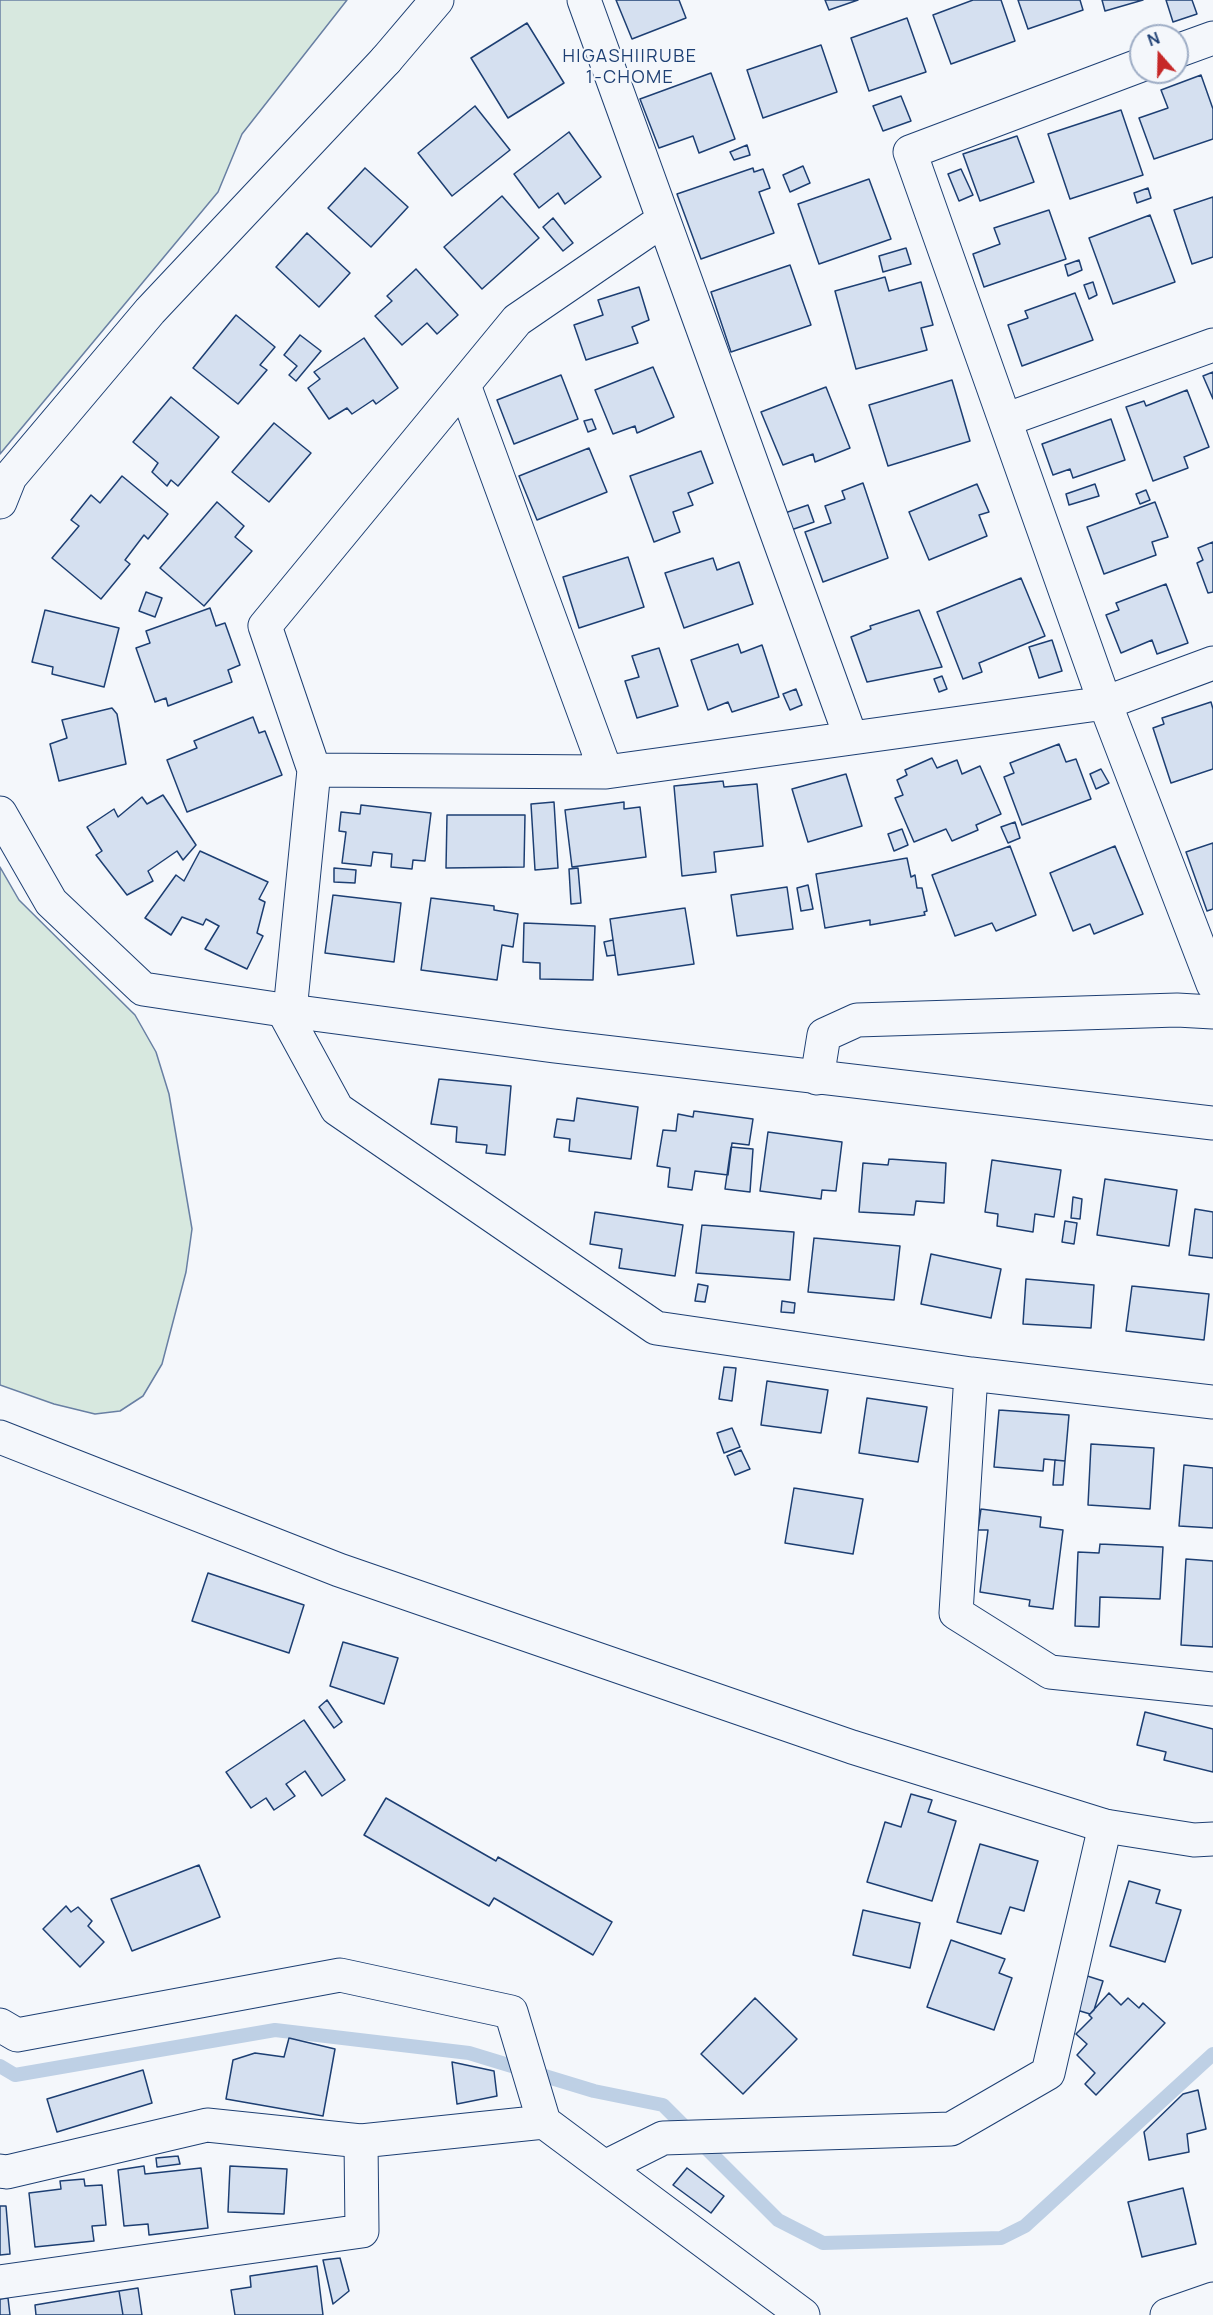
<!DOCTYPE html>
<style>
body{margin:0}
#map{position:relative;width:1213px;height:2315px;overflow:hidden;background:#f4f7fb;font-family:Manrope,sans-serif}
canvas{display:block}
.north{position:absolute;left:1129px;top:24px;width:60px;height:60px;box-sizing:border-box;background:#f4f7fb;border:2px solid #9eadc5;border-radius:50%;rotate:340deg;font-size:16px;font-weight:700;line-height:24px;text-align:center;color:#1d3f73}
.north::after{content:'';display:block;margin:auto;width:21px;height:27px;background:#c62828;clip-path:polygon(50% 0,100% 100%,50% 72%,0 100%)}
</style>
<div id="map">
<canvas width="1213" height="2315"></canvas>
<div class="north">N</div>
</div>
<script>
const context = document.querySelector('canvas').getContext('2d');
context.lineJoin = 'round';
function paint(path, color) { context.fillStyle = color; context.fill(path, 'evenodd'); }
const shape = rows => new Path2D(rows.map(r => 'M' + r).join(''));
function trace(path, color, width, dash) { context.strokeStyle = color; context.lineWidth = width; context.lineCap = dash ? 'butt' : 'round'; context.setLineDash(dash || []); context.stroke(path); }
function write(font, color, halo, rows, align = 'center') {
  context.font = font + ' Manrope,sans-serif'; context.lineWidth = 4.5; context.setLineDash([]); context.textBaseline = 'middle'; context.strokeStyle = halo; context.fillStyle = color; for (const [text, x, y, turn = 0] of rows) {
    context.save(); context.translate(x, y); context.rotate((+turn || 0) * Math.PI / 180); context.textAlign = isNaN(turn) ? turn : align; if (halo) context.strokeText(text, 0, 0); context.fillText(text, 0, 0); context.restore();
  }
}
const green = shape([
 [0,0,347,0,242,134,218,192,0,454,0,0],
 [0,867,19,900,135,1015,156,1052,169,1094,192,1229,186,1272,162,1364,143,1396,120,1411,95,1414,54,1404,0,1385,0,867]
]);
paint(green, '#d7e8df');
trace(green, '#687fa3', 1.5);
trace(shape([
 [0,2066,15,2075,275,2030,469,2053,594,2091,663,2105,778,2220,823,2243,1001,2238,1025,2226,1213,2054]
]), '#bed0e5', 14);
const building = shape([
 [616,0,679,0,686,18,632,39,616,0],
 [825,0,858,0,829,10,825,0],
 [973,0,1001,0,1015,41,951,64,933,15,973,0],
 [1018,0,1080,0,1083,10,1028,29,1018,0],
 [1102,0,1143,0,1105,11,1102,0],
 [1166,0,1192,0,1197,14,1173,22,1166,0],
 [907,18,926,72,869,91,851,38,907,18],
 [527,23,564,83,508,118,471,58,527,23],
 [821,45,837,92,763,118,747,70,821,45],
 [711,73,735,139,699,153,693,136,659,148,640,99,711,73],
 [1201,75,1213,109,1213,139,1154,159,1139,118,1168,108,1161,90,1201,75],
 [901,96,911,121,883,131,873,106,901,96],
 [475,106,510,150,452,196,418,153,475,106],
 [1121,110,1143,175,1070,199,1048,134,1121,110],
 [569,132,601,177,565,204,558,193,539,208,514,174,569,132],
 [1017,136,1034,182,980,201,963,154,1017,136],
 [747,145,750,155,734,160,730,152,747,145],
 [803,166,810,183,790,192,783,175,803,166],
 [365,168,408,207,371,247,328,208,365,168],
 [753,168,754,172,763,169,770,188,759,192,774,233,701,259,677,194,753,168],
 [961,169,973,195,959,201,948,174,961,169],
 [869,179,891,239,819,264,798,204,869,179],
 [1148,188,1151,198,1137,203,1134,193,1148,188],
 [502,196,539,238,482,289,444,247,502,196],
 [1213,197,1213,257,1192,264,1174,210,1213,197],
 [1049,210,1066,259,984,287,973,254,1000,244,994,228,1049,210],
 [1150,215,1175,282,1113,304,1089,238,1150,215],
 [553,218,573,243,563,251,543,227,553,218],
 [307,233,350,273,319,307,276,267,307,233],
 [906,248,911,264,883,272,879,256,906,248],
 [1079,260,1082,270,1068,276,1065,265,1079,260],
 [790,265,811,325,731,352,711,292,790,265],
 [416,269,458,315,437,334,427,323,402,345,375,316,392,301,387,296,416,269],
 [885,277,889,291,921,282,933,325,921,328,927,350,856,369,835,291,885,277],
 [1093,282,1097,295,1089,299,1084,285,1093,282],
 [639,287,649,320,632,327,638,343,586,360,574,325,603,315,598,300,639,287],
 [1075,293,1093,340,1022,366,1008,325,1028,318,1025,311,1075,293],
 [236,315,275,347,260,365,267,370,238,404,193,368,236,315],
 [300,335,321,351,296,381,289,375,297,366,284,355,300,335],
 [364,338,398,388,376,404,373,400,352,414,347,408,329,419,308,388,320,379,314,372,364,338],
 [653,367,674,417,637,433,635,426,613,434,595,390,653,367],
 [1213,372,1213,399,1203,376,1213,372],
 [561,375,578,419,514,444,497,400,561,375],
 [952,380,970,441,888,466,869,405,952,380],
 [826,387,850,448,815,462,813,454,783,465,761,412,826,387],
 [1187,390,1209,447,1184,457,1188,468,1153,481,1126,407,1144,401,1146,406,1187,390],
 [171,397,219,437,178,486,171,480,167,486,152,472,158,463,133,442,171,397],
 [592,419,596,429,588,432,584,421,592,419],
 [1111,419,1125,460,1073,478,1070,469,1053,475,1042,444,1111,419],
 [274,423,311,453,269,502,232,472,274,423],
 [589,448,607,492,537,520,519,476,589,448],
 [701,451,713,483,688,493,693,505,673,512,680,532,654,542,630,476,701,451],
 [122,476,168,514,148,539,144,535,125,560,130,564,101,599,52,558,79,526,71,520,91,495,100,503,122,476],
 [863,483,888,558,823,582,805,532,831,523,825,506,845,499,842,491,863,483],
 [977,484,989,512,979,515,987,536,929,560,909,512,977,484],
 [1095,484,1099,496,1069,505,1066,494,1095,484],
 [1146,490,1150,500,1140,504,1136,494,1146,490],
 [217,502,244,526,235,537,252,551,204,606,160,568,217,502],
 [1155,502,1168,537,1152,542,1156,555,1104,574,1087,527,1155,502],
 [808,505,814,522,791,530,785,513,808,505],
 [1213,542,1213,592,1208,593,1197,563,1203,560,1198,548,1213,542],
 [628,557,644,607,579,628,563,577,628,557],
 [713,558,717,570,739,562,753,604,684,628,665,573,713,558],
 [1021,578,1045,636,979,663,982,672,963,679,937,612,1021,578],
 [1166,584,1188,643,1157,654,1152,640,1121,653,1106,615,1119,610,1116,603,1166,584],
 [146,592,162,598,155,617,139,611,146,592],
 [210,608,216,626,225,623,240,665,228,670,232,682,168,706,166,698,155,702,136,648,150,643,146,631,210,608],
 [45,610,119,628,104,687,52,674,53,667,32,662,45,610],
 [919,610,942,667,867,682,851,637,871,629,870,626,919,610],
 [1052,640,1062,671,1039,678,1029,647,1052,640],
 [738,644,741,653,762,645,779,697,732,712,728,702,708,710,691,660,738,644],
 [659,648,678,706,637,718,625,681,639,677,632,656,659,648],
 [942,676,947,689,939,692,934,679,942,676],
 [796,689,802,705,790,710,783,694,796,689],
 [1211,702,1213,709,1213,769,1171,783,1153,728,1164,724,1162,718,1211,702],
 [112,708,117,714,126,764,59,781,50,744,67,738,62,720,112,708],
 [253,717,259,733,265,731,282,775,187,812,167,760,197,748,194,741,253,717],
 [1059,744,1066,762,1076,759,1091,799,1022,825,1004,777,1014,773,1010,763,1059,744],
 [932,758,937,768,957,760,962,774,980,766,1001,814,976,825,978,830,952,841,946,829,914,842,895,798,903,795,897,780,907,775,905,770,932,758],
 [1101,769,1109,783,1096,789,1090,774,1101,769],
 [846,774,862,826,808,842,792,789,846,774],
 [723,781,724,787,757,784,763,846,714,852,716,872,682,876,674,786,723,781],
 [163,795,196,845,183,860,177,851,148,871,153,881,127,895,96,855,102,851,87,827,114,809,118,817,142,797,147,804,163,795],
 [554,802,558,868,535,870,531,804,554,802],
 [624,802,624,809,640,807,646,857,572,867,565,810,624,802],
 [361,805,431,813,425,861,413,860,412,869,391,867,392,854,373,852,371,866,342,863,346,832,339,831,341,812,360,814,361,805],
 [447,815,525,815,524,867,446,868,447,815],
 [1015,822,1020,838,1008,843,1001,827,1015,822],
 [902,829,908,845,894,851,888,834,902,829],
 [1213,843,1213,909,1207,911,1186,852,1213,843],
 [1010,846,1036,915,996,931,992,923,955,936,932,875,1010,846],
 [1115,846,1143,914,1094,934,1090,924,1073,931,1050,873,1115,846],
 [200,851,268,882,259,899,265,902,257,933,263,936,247,969,205,949,219,926,206,919,203,925,182,917,171,935,145,918,176,875,184,881,200,851],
 [907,858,911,877,915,875,917,888,922,888,927,911,924,912,925,915,870,925,870,920,825,928,816,874,907,858],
 [334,868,356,870,355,883,334,882,334,868],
 [578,868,581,903,571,904,569,869,578,868],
 [808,885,813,909,801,911,797,888,808,885],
 [787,887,793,929,737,936,731,895,787,887],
 [333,895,401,903,394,962,325,953,333,895],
 [431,898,494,906,494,910,518,914,513,947,502,945,497,980,421,970,431,898],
 [685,908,694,964,618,975,610,919,685,908],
 [524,923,595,926,593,980,540,979,540,963,523,962,524,923],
 [613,940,615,955,607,956,604,942,613,940],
 [439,1079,511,1086,505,1155,486,1153,487,1145,456,1142,457,1127,431,1124,439,1079],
 [577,1098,638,1107,631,1159,569,1151,570,1139,554,1137,557,1119,574,1121,577,1098],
 [694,1111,753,1119,749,1145,732,1143,728,1175,695,1171,692,1190,668,1187,670,1168,657,1166,663,1130,676,1131,678,1114,693,1117,694,1111],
 [768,1132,842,1142,836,1191,822,1190,821,1199,760,1191,768,1132],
 [731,1147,753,1149,750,1192,725,1189,731,1147],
 [889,1159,946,1163,944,1203,916,1201,914,1215,859,1212,863,1163,888,1165,889,1159],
 [992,1160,1061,1170,1054,1217,1035,1214,1033,1232,997,1226,998,1214,985,1212,992,1160],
 [1105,1179,1177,1190,1169,1246,1097,1235,1105,1179],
 [1073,1197,1082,1199,1080,1219,1071,1218,1073,1197],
 [1195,1209,1213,1212,1213,1258,1189,1255,1195,1209],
 [595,1212,683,1225,675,1276,619,1268,622,1249,590,1244,595,1212],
 [1065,1221,1077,1223,1074,1244,1062,1242,1065,1221],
 [702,1225,794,1232,790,1280,696,1273,702,1225],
 [814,1238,900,1246,894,1300,808,1292,814,1238],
 [931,1254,1001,1269,991,1318,921,1304,931,1254],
 [1026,1279,1094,1285,1091,1328,1023,1324,1026,1279],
 [698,1284,708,1286,705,1302,695,1301,698,1284],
 [1132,1286,1209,1294,1204,1340,1126,1331,1132,1286],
 [782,1301,795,1303,794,1313,781,1312,782,1301],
 [724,1367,736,1368,732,1401,719,1399,724,1367],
 [767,1381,828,1390,821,1433,761,1425,767,1381],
 [867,1398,927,1407,918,1462,859,1453,867,1398],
 [999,1410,1069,1415,1065,1461,1044,1459,1043,1471,994,1467,999,1410],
 [732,1428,740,1447,724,1453,717,1433,732,1428],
 [1091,1444,1154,1448,1150,1509,1088,1505,1091,1444],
 [741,1450,750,1469,735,1475,727,1456,741,1450],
 [1055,1460,1065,1461,1063,1485,1053,1485,1055,1460],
 [1184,1465,1213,1468,1213,1528,1179,1526,1184,1465],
 [794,1488,863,1499,853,1554,785,1543,794,1488],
 [981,1509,1041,1517,1040,1527,1063,1530,1053,1609,1029,1606,1030,1600,980,1592,988,1530,978,1530,981,1509],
 [1100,1544,1163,1547,1160,1599,1100,1597,1099,1627,1075,1626,1078,1552,1099,1553,1100,1544],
 [1186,1559,1213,1561,1213,1647,1181,1645,1186,1559],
 [208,1573,304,1605,289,1653,192,1621,208,1573],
 [343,1642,398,1658,384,1704,330,1686,343,1642],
 [327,1700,342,1722,334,1728,319,1707,327,1700],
 [1145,1712,1213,1729,1213,1772,1164,1760,1166,1752,1137,1745,1145,1712],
 [304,1720,345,1780,322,1796,305,1771,286,1784,295,1796,274,1810,266,1798,251,1808,226,1772,304,1720],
 [911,1794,932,1800,928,1812,956,1821,932,1901,867,1882,885,1822,901,1827,911,1794],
 [386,1798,496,1861,498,1857,612,1922,593,1955,494,1898,489,1906,364,1835,386,1798],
 [980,1844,1038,1861,1024,1911,1010,1907,1001,1934,957,1922,980,1844],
 [199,1865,220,1917,132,1951,111,1899,199,1865],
 [1129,1881,1160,1890,1156,1903,1181,1910,1165,1962,1110,1946,1129,1881],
 [66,1906,71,1912,78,1907,92,1921,88,1926,104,1942,80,1967,43,1929,66,1906],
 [863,1910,920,1923,910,1968,853,1955,863,1910],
 [951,1940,1005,1959,999,1973,1012,1978,994,2030,927,2007,951,1940],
 [1081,1974,1103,1981,1094,2010,1090,2014,1070,2008,1081,1974],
 [1109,1993,1121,2005,1128,1998,1139,2008,1143,2003,1165,2023,1096,2095,1085,2084,1095,2073,1077,2055,1087,2044,1076,2034,1092,2018,1089,2015,1109,1993],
 [755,1998,797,2039,743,2094,701,2054,755,1998],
 [289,2038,335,2049,323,2116,226,2099,233,2060,255,2053,284,2057,289,2038],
 [452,2062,494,2071,497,2096,457,2104,452,2062],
 [143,2070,152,2103,57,2132,47,2099,143,2070],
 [1198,2090,1206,2129,1187,2134,1189,2152,1149,2160,1144,2132,1183,2094,1198,2090],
 [178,2156,180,2164,157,2167,156,2158,178,2156],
 [144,2166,145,2174,201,2168,208,2228,149,2235,148,2224,124,2226,118,2170,144,2166],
 [230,2166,287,2169,284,2214,228,2212,230,2166],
 [687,2168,724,2196,711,2213,673,2185,687,2168],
 [84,2179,85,2186,102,2185,106,2225,92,2226,94,2241,35,2247,29,2193,61,2189,60,2181,84,2179],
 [1183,2188,1196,2244,1142,2257,1128,2202,1183,2188],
 [0,2206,6,2206,10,2254,0,2255,0,2206],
 [340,2258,349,2291,333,2304,323,2260,340,2258],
 [317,2266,323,2315,235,2315,231,2290,251,2287,250,2276,317,2266],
 [138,2288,142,2315,123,2315,119,2291,138,2288],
 [119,2291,123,2315,36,2315,35,2305,119,2291],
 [8,2298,10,2315,0,2315,0,2299,8,2298]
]);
paint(building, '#d5e0f0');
trace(building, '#1d3f73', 1.5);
const minor = shape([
 [584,0,851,738],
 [1177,51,1213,38],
 [386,60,437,0],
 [1141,65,910,152,1105,703,1213,984],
 [464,385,606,772],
 [1005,420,1213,345],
 [314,770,265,626,517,320,663,220],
 [283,1010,337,1109,656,1328,971,1374,1213,1402],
 [290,1011,314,770,606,772,1105,703,1213,663],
 [817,1078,824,1035,857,1020,1177,1010,1213,1012],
 [971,1374,956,1613,1050,1672,1213,1689],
 [0,2025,17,2035,340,1975,511,2012,544,2122],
 [605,2167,663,2138,951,2129,1048,2073,1105,1826],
 [0,2171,7,2172,207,2125,361,2141,544,2122,803,2315],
 [0,2282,362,2231,361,2141],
 [1167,2315,1213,2299]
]);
const tertiary = shape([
 [0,502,10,477,150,311,386,60],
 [0,813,51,902,143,989,283,1010,554,1046,1213,1123],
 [0,1437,339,1570,852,1747,1105,1826,1194,1840,1213,1839]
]);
trace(minor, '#1d3f73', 35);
trace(tertiary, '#1d3f73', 35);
trace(minor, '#f4f7fb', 33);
trace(tertiary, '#f4f7fb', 33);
context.letterSpacing = '1.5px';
write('18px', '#1d3f73', '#f4f7fb', [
 ["HIGASHIIRUBE",630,57],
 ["1-CHOME",630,78]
]);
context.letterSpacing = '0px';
</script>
